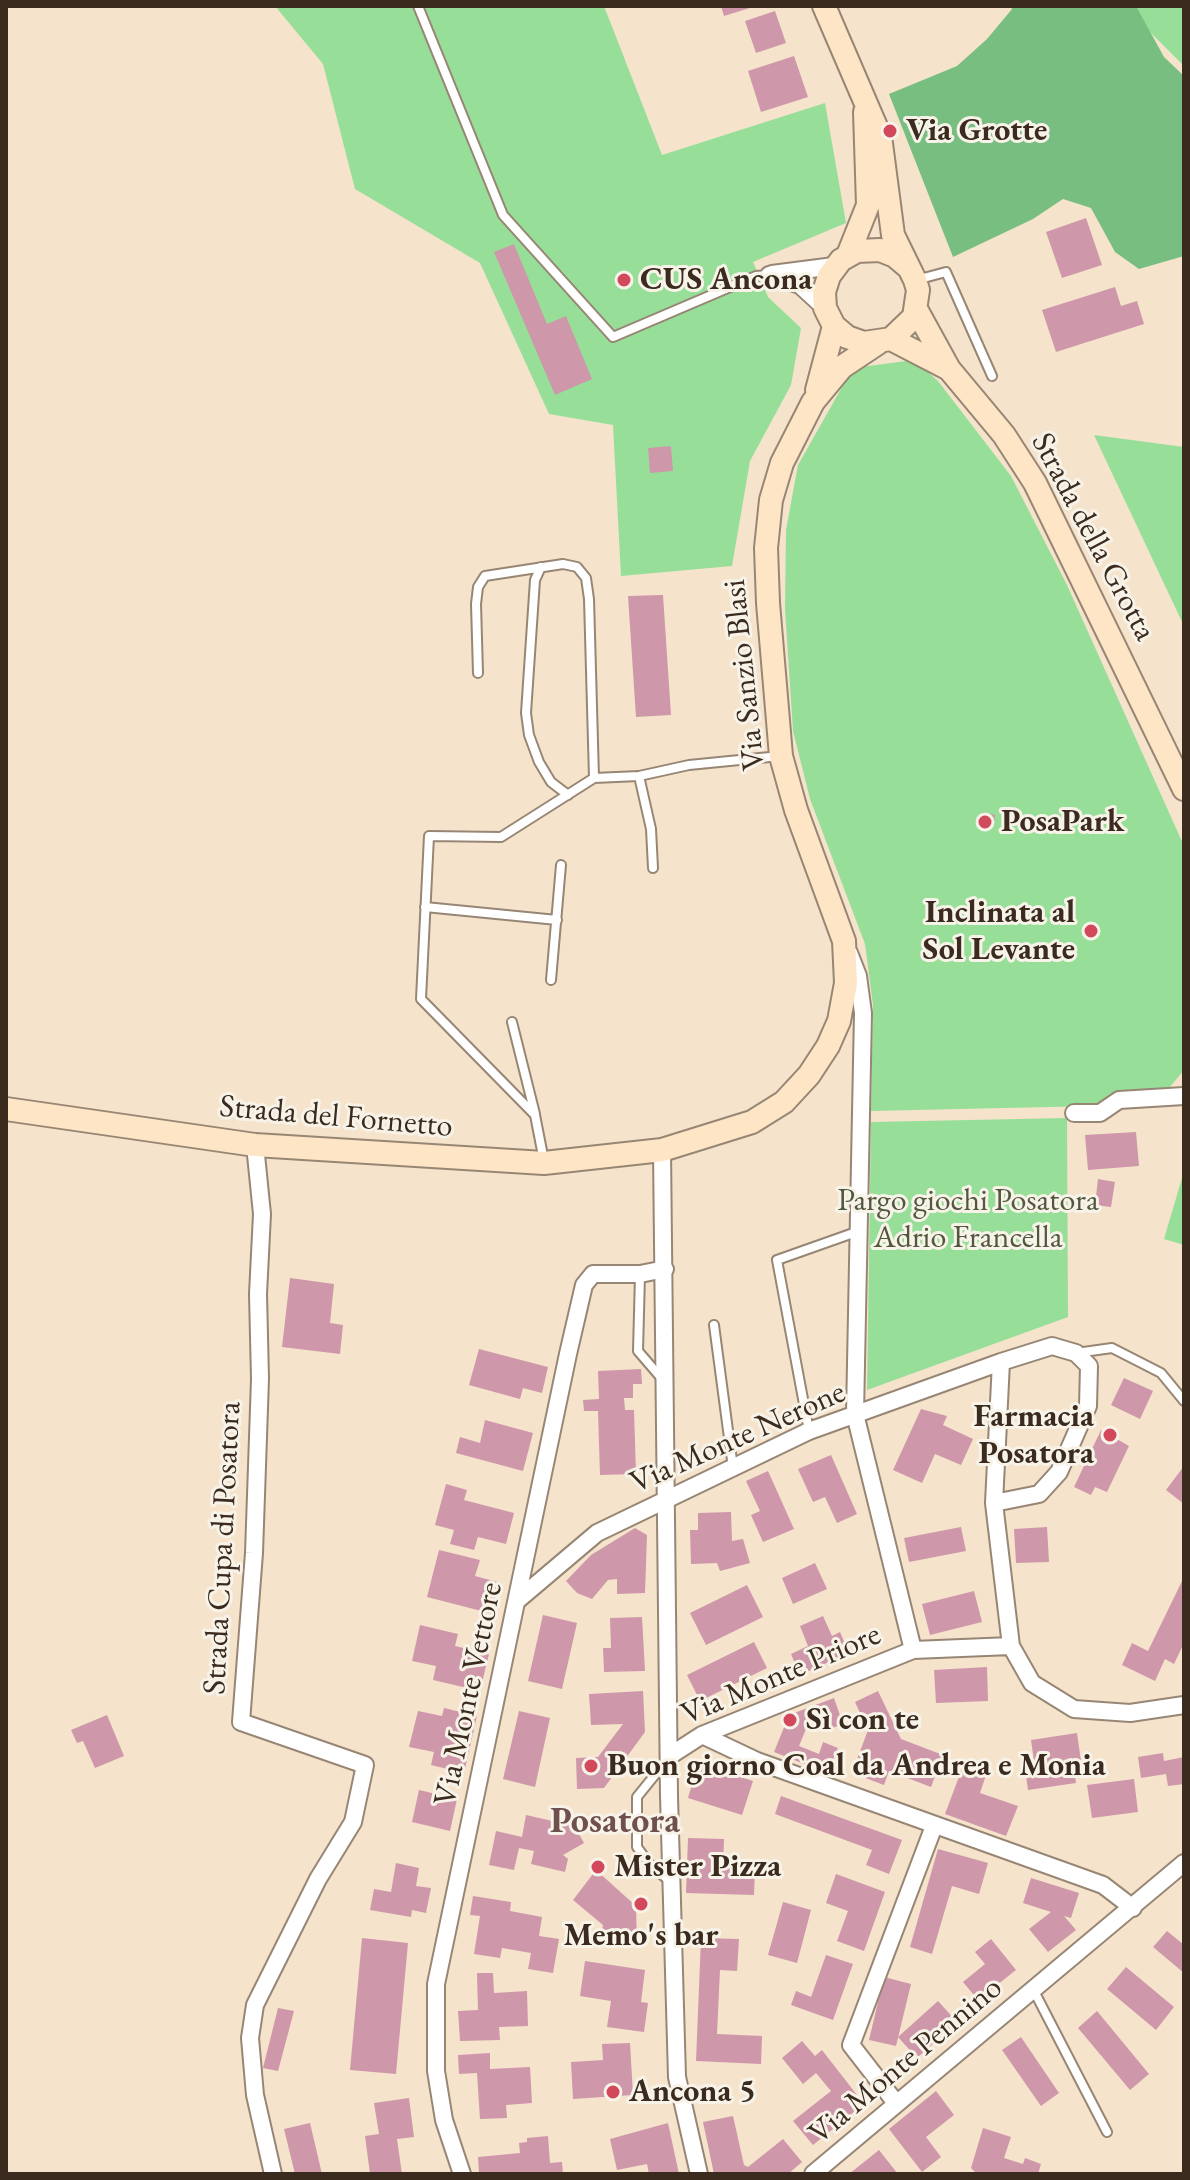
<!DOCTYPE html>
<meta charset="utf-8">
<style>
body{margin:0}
#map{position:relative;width:1190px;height:2180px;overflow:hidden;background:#f5e3cc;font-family:"EB Garamond",serif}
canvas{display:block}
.frame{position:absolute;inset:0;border:8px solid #3b2a1e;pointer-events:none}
</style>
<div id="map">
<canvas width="1190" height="2180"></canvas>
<div class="frame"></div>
</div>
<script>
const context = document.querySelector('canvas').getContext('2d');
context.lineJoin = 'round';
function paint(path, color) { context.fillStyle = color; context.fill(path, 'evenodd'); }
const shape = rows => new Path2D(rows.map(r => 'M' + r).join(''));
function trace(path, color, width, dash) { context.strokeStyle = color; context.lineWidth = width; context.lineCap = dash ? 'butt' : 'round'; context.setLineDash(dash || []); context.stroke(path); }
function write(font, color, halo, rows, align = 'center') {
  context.font = font + ' "EB Garamond",serif'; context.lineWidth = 6; context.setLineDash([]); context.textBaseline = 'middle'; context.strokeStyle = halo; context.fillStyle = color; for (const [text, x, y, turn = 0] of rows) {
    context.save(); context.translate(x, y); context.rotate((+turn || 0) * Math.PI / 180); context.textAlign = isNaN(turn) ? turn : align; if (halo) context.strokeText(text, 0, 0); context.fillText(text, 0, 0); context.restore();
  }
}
paint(shape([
 [275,6,604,6,662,155,825,103,846,223,753,262,768,297,801,328,791,385,750,461,732,566,621,576,613,425,549,414,480,263,355,189,323,64],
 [1124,6,1184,6,1184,66],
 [914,360,938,381,1011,476,1067,585,1184,846,1184,1070,1170,1087,1115,1094,1094,1106,871,1111,873,1005,865,944,810,799,793,731,785,609,786,530,798,465,846,380,861,367],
 [1094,435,1184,447,1184,626],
 [1067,1118,1068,1317,867,1390,871,1122],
 [1184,1171,1184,1245,1164,1239]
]), '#97df99');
paint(shape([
 [1010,6,1136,6,1164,57,1184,76,1184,256,1139,269,1115,252,1091,208,1063,199,1033,219,953,257,889,94,957,66,987,39,1012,9]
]), '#79be81');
paint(shape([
 [721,6,753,6,753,7,724,16],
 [775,11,786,43,756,53,745,21],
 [794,56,808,97,761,112,748,71],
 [1086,218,1102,265,1062,278,1046,232],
 [514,244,547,324,566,316,592,379,555,395,494,252],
 [1115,287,1121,306,1137,301,1144,324,1056,352,1042,310],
 [671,446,673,471,650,473,648,448],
 [663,595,671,715,636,717,628,596],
 [983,812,995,815,994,823,986,831,975,821],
 [1136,1132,1139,1166,1088,1170,1085,1135],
 [1098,1179,1115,1182,1111,1207,1095,1205],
 [290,1278,334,1284,330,1323,343,1325,340,1354,282,1347],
 [479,1349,548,1367,542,1393,523,1388,520,1399,469,1385],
 [641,1369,642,1384,633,1384,633,1398,624,1398,625,1410,634,1410,636,1474,600,1475,598,1411,584,1411,583,1400,599,1399,598,1371],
 [1124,1378,1153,1391,1140,1419,1111,1405],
 [921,1409,947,1416,943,1425,973,1439,961,1465,935,1454,922,1483,893,1470],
 [485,1420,533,1433,523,1471,456,1453,460,1437,480,1443],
 [1101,1430,1129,1446,1107,1492,1095,1487,1091,1495,1074,1487],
 [831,1455,857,1514,837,1523,825,1497,813,1502,798,1469],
 [1184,1466,1184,1504,1166,1490],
 [768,1471,794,1529,763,1542,751,1515,760,1511,746,1481],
 [446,1484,467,1490,464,1500,514,1513,506,1544,478,1537,474,1550,450,1544,454,1530,435,1525],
 [731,1512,732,1541,743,1539,750,1563,720,1571,717,1563,691,1564,690,1530,698,1530,698,1513],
 [961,1527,966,1551,909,1562,904,1538],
 [1047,1527,1049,1562,1016,1563,1014,1529],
 [635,1528,647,1535,645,1593,617,1594,617,1579,608,1580,592,1599,577,1593,566,1581,591,1555],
 [439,1550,480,1560,475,1576,501,1583,493,1614,427,1597],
 [815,1563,827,1589,793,1604,782,1578],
 [1184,1577,1184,1643,1174,1664,1165,1659,1155,1681,1122,1665,1132,1643,1148,1651],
 [747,1585,763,1617,706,1645,690,1613],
 [974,1591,982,1622,930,1635,922,1604],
 [543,1615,577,1623,562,1689,528,1681],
 [823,1616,832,1636,840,1632,849,1653,800,1675,791,1654,808,1646,800,1626],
 [642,1617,645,1671,604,1672,603,1648,611,1648,610,1618],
 [420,1625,458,1634,455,1646,489,1654,480,1691,433,1680,436,1666,412,1661],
 [754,1642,767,1668,700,1701,687,1675],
 [987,1667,988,1701,936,1703,934,1670],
 [643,1691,645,1732,604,1788,577,1789,576,1758,598,1757,623,1724,591,1725,589,1694],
 [878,1691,901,1739,943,1755,931,1787,889,1771,884,1785,852,1773,868,1730,855,1702],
 [834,1698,843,1724,825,1731,822,1723,806,1729,799,1746,819,1754,823,1742,838,1748,827,1773,774,1752,789,1715],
 [444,1708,477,1716,464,1773,431,1765,434,1752,409,1747,418,1711,442,1716],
 [519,1711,550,1718,535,1787,503,1779],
 [107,1715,124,1756,95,1768,83,1741,77,1743,71,1730],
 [1077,1733,1081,1761,1073,1762,1076,1783,1028,1790,1025,1769,1035,1768,1031,1740],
 [1163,1753,1164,1761,1184,1757,1184,1784,1168,1786,1166,1774,1141,1778,1138,1757],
 [698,1764,753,1781,742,1815,688,1798],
 [963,1766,986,1775,980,1793,1018,1806,1006,1836,945,1814],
 [1134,1779,1138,1812,1092,1818,1087,1785],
 [419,1790,457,1799,450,1831,412,1822],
 [781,1796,902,1840,889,1874,866,1865,872,1850,775,1814],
 [526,1815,561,1823,570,1818,584,1843,563,1855,568,1859,565,1872,531,1864,534,1851,519,1848,514,1870,489,1865,496,1831,522,1837],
 [688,1838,724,1839,723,1866,755,1867,754,1895,686,1893],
 [938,1849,988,1863,979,1894,952,1886,932,1954,910,1947],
 [396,1863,419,1868,416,1886,431,1888,426,1913,412,1910,411,1917,370,1910,374,1889,391,1892],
 [596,1870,636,1906,637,1944,600,1944,603,1925,573,1900],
 [836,1874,885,1892,864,1951,837,1941,848,1911,826,1903],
 [1031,1878,1079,1893,1071,1918,1064,1916,1076,1930,1048,1952,1029,1929,1051,1912,1023,1903],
 [473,1896,511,1902,510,1911,542,1917,539,1936,559,1939,553,1973,528,1969,531,1953,502,1948,500,1958,474,1954,480,1916,470,1915],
 [783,1902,811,1910,797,1963,768,1955],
 [1167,1931,1184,1945,1184,1973,1153,1947],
 [362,1938,408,1943,396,2074,350,2070],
 [701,1938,739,1939,737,1971,720,1970,717,2034,762,2036,761,2064,696,2061],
 [991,1939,1016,1970,978,2000,963,1982,985,1964,975,1952],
 [826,1955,853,1964,833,2020,791,2005,796,1991,811,1997],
 [585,1961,645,1970,641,2002,648,2003,644,2032,607,2027,611,2001,580,1996],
 [1126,1967,1174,2007,1156,2030,1107,1989],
 [477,1973,493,1973,494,1993,527,1991,528,2026,499,2027,500,2040,460,2041,458,2011,478,2010],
 [884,1977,911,1984,896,2046,869,2040],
 [938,2001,957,2022,917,2058,898,2037],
 [278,2008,294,2011,278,2071,263,2068],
 [1097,2011,1149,2074,1130,2090,1078,2028],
 [1021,2037,1059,2093,1041,2106,1002,2050],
 [802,2041,815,2056,822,2050,864,2104,813,2145,793,2121,831,2091,816,2073,803,2084,782,2058],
 [630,2043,633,2095,573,2099,571,2062,603,2060,602,2044],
 [490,2053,490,2069,530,2067,532,2103,506,2105,507,2118,480,2119,477,2073,459,2074,458,2055],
 [936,2091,954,2115,926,2137,941,2157,922,2172,889,2129],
 [409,2098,414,2137,397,2139,402,2174,370,2174,365,2136,379,2134,374,2103],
 [733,2116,744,2165,748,2167,783,2139,802,2162,788,2174,714,2174,703,2122],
 [310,2123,322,2174,295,2174,284,2129],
 [668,2123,679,2174,649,2174,647,2164,617,2170,610,2139],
 [983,2128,1011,2137,1004,2158,1023,2164,1025,2158,1041,2164,1038,2174,977,2174,971,2168],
 [548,2136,550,2163,562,2162,563,2174,479,2174,478,2157,520,2153,519,2143,527,2142,527,2138],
 [879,2150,898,2174,849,2174]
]), '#cf97aa');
const lane = shape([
 [418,6,503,215,613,337,756,276,769,275],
 [916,280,946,272,992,376],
 [541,567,535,580,526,713,529,735,539,762,551,782,568,795],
 [478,673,476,604,478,587,485,576,563,564,577,567,586,578,589,599,594,778],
 [639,776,651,829,653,868],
 [425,907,557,920],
 [551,980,561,865],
 [512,1022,535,1114],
 [544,1161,535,1115,421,999,429,836,501,837,594,778,639,776,689,765,780,756],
 [640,1275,638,1351,663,1380],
 [714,1325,733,1468],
 [1076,1353,1112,1348,1161,1373,1184,1401],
 [809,1431,777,1260,859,1231],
 [667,1760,637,1797,637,1847,651,1866,671,1882],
 [1034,1991,1107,2132]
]);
const street = shape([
 [772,274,834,266],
 [769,275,800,285,825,308],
 [1074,1113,1100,1113,1119,1100,1184,1096],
 [255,1145,262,1214,258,1294,260,1379,254,1553,241,1722,365,1765,353,1822,318,1879,255,2005,250,2038,255,2095,273,2174],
 [662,1150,669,1796,677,2077,699,2174],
 [994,1503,1039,1494,1059,1472,1088,1406,1089,1366,1076,1353,1052,1346,1001,1362,994,1503,1011,1646,1032,1683,1074,1709,1130,1713,1184,1705],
 [519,1599,597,1533,809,1431,1001,1362],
 [913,1650,1011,1646],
 [702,1735,757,1761,1103,1885,1133,1908],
 [671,1755,702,1735,913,1650,855,1414,863,1013,858,976,849,953],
 [896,2103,851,2045,934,1826],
 [462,2174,444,2120,436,2071,436,1984,568,1354,584,1285,593,1274,640,1274,665,1269],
 [813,2174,1184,1863]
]);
const secondary = shape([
 [824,6,880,136,893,235,915,280,918,290,914,317,891,339,864,343,847,337,834,326,825,308,824,292,829,276,841,260,857,251,880,250,895,256,908,267],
 [848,255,868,205,865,112],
 [916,309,949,369,1004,435,1035,483,1184,789],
 [891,339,949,369],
 [817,390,834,326],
 [6,1109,255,1145,544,1163,662,1150,752,1122,784,1102,809,1075,828,1046,839,1021,846,983,844,941,796,810,781,756,768,603,766,548,771,500,782,463,813,402,842,367,878,343]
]);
trace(lane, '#988675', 12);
trace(street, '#988675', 20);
trace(secondary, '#988675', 26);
trace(lane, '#fff', 8);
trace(street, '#fff', 16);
trace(secondary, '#fee5c5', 22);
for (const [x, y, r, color] of [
 [890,131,8,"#d1495b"],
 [624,280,8,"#d1495b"],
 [985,822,8,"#d1495b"],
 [1091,931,8,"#d1495b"],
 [1110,1435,8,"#d1495b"],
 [790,1720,8,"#d1495b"],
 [591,1766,8,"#d1495b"],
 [598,1867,8,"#d1495b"],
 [641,1904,8,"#d1495b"],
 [613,2092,8,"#d1495b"]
]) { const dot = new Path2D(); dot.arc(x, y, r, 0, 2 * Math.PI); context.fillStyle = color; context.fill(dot); trace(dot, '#f7f3e8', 3); }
write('bold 32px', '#3b2a1e', '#f7f3e8', [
 ["Via Grotte",906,131],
 ["CUS Ancona",640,280],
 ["PosaPark",1001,822],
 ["Inclinata al",1075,913,"right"],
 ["Sol Levante",1075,950,"right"],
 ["Farmacia",1094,1417,"right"],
 ["Posatora",1094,1454,"right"],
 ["Sì con te",806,1720],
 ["Buon giorno Coal da Andrea e Monia",607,1766],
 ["Mister Pizza",614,1867],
 ["Memo's bar",641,1936,"center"],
 ["Ancona 5",629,2092]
], 'left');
write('32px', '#3b2a1e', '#f7f3e8', [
 ["Strada della Grotta",1093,537,62],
 ["Via Sanzio Blasi",745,675,-96],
 ["Strada del Fornetto",336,1117,5],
 ["Via Monte Nerone",738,1438,-24],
 ["Strada Cupa di Posatora",223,1548,-87],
 ["Via Monte Priore",781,1675,-23],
 ["Via Monte Vettore",469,1694,-78],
 ["Via Monte Pennino",906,2061,-40]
]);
write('32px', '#52573d', '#f7f3e8', [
 ["Pargo giochi Posatora",968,1201],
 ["Adrio Francella",968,1238]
]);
write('bold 36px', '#6f504f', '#f7f3e8', [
 ["Posatora",615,1822]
]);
</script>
